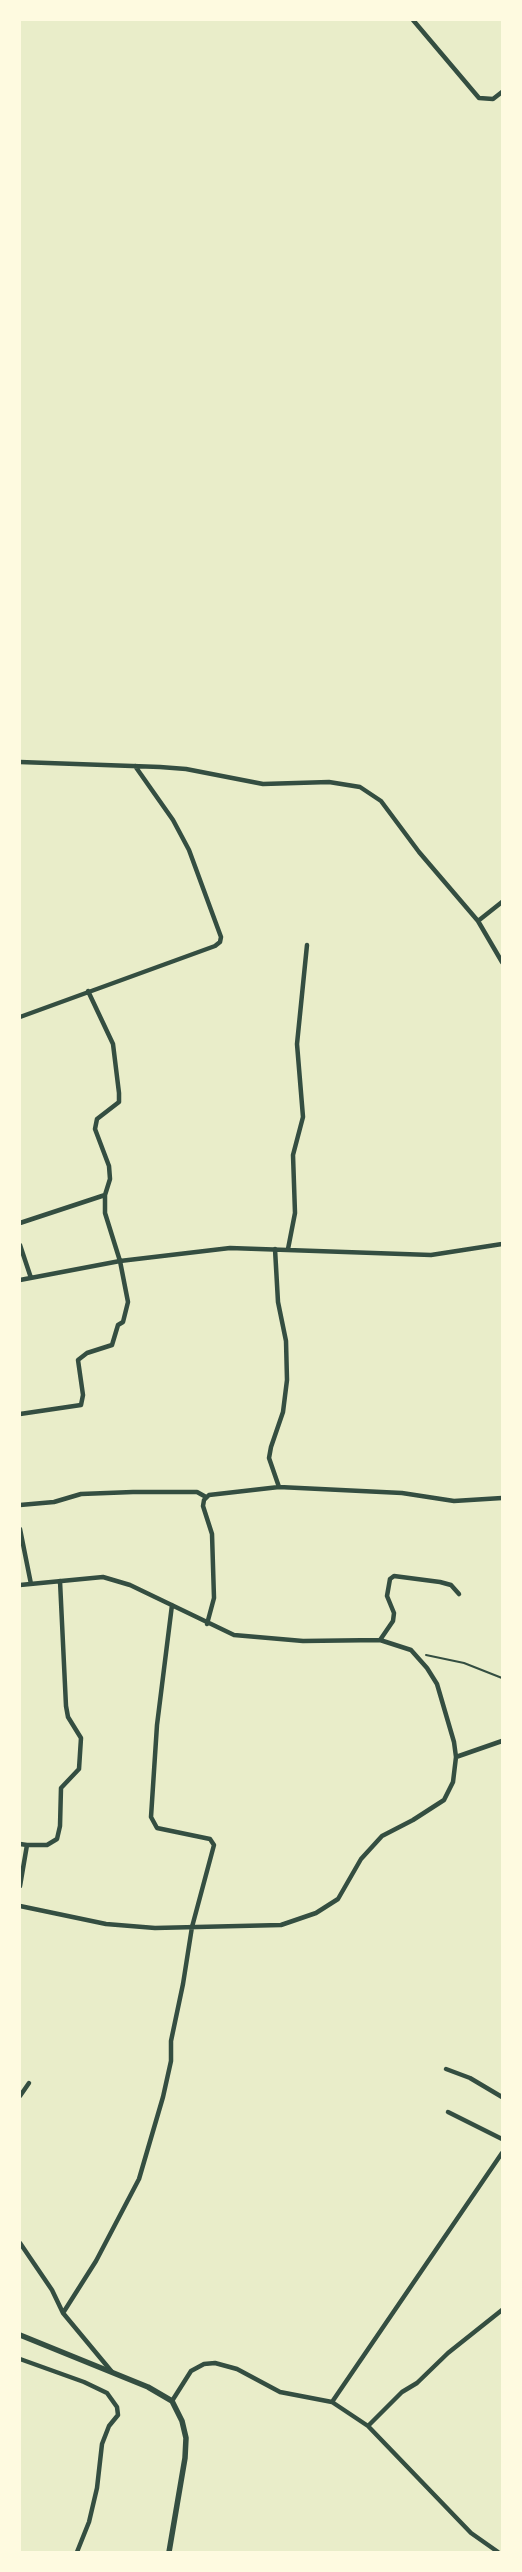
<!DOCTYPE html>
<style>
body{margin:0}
#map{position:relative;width:522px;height:2572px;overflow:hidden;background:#e9edc9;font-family:Montserrat,sans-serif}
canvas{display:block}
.frame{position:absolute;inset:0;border:21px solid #fefae0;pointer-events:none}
</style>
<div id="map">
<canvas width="522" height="2572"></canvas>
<div class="frame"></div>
</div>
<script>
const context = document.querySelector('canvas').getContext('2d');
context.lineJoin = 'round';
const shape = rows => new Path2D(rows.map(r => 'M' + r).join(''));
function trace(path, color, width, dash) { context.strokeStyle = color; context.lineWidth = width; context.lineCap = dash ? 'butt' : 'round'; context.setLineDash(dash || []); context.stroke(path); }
trace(shape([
 [426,1655,464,1663,502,1678]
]), '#344e41', 2);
trace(shape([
 [413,20,479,98,493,99,502,92],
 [20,762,160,767,186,769,263,784,329,782,360,787,381,801,419,852,478,921],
 [502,902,478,921,502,962],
 [20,1017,215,946,220,942,221,937,189,850,173,820,135,766],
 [20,1223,105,1195],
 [20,1245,31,1278],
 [275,1249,278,1302,286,1341,287,1380,283,1412,271,1447,269,1458,279,1487],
 [288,1249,295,1213,293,1155,303,1117,297,1044,307,945],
 [20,1280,120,1261,230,1248,431,1255,502,1244],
 [20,1414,81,1405,83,1395,78,1360,87,1353,112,1345,118,1325,123,1322,128,1302,120,1261,105,1213,105,1195,110,1179,109,1166,95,1129,97,1119,119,1102,119,1093,113,1044,88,991],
 [20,1505,54,1502,81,1494,133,1492,197,1492,206,1497],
 [20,1529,31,1584],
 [20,1585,103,1577,130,1585,234,1635,303,1641,380,1640,411,1650,427,1668,437,1684,454,1742,456,1757],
 [207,1624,214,1598,212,1534,203,1506,204,1500,209,1495,279,1487,402,1493,454,1501,502,1498],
 [380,1640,393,1621,394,1613,387,1596,390,1579,394,1576,440,1582,451,1585,459,1594],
 [20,1844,27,1845,20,1886],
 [27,1845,47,1845,57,1839,60,1826,61,1788,79,1769,81,1738,68,1717,66,1706,60,1581],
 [20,1906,106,1924,155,1928,281,1925,316,1913,338,1899,361,1859,382,1836,413,1820,444,1800,453,1782,456,1757,502,1741],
 [446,2069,470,2078,502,2097],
 [20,2096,29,2083],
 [448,2112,502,2139],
 [20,2243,52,2290,63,2313,112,2372],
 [63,2313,96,2261,139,2179,163,2097,171,2061,171,2041,183,1984,192,1927,214,1845,210,1839,157,1828,151,1817,157,1725,172,1605],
 [20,2359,84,2382,107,2393,117,2407,118,2415,109,2426,102,2444,97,2488,89,2522,77,2552],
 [172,2401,191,2371,204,2364,215,2363,237,2369,280,2392,332,2402,368,2426,471,2533,498,2552],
 [332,2402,502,2153],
 [368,2426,402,2392,417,2383,448,2353,502,2310]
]), '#344e41', 4.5);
trace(shape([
 [20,2335,148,2387,172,2401,182,2421,186,2438,185,2458,169,2552]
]), '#344e41', 5.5);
</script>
